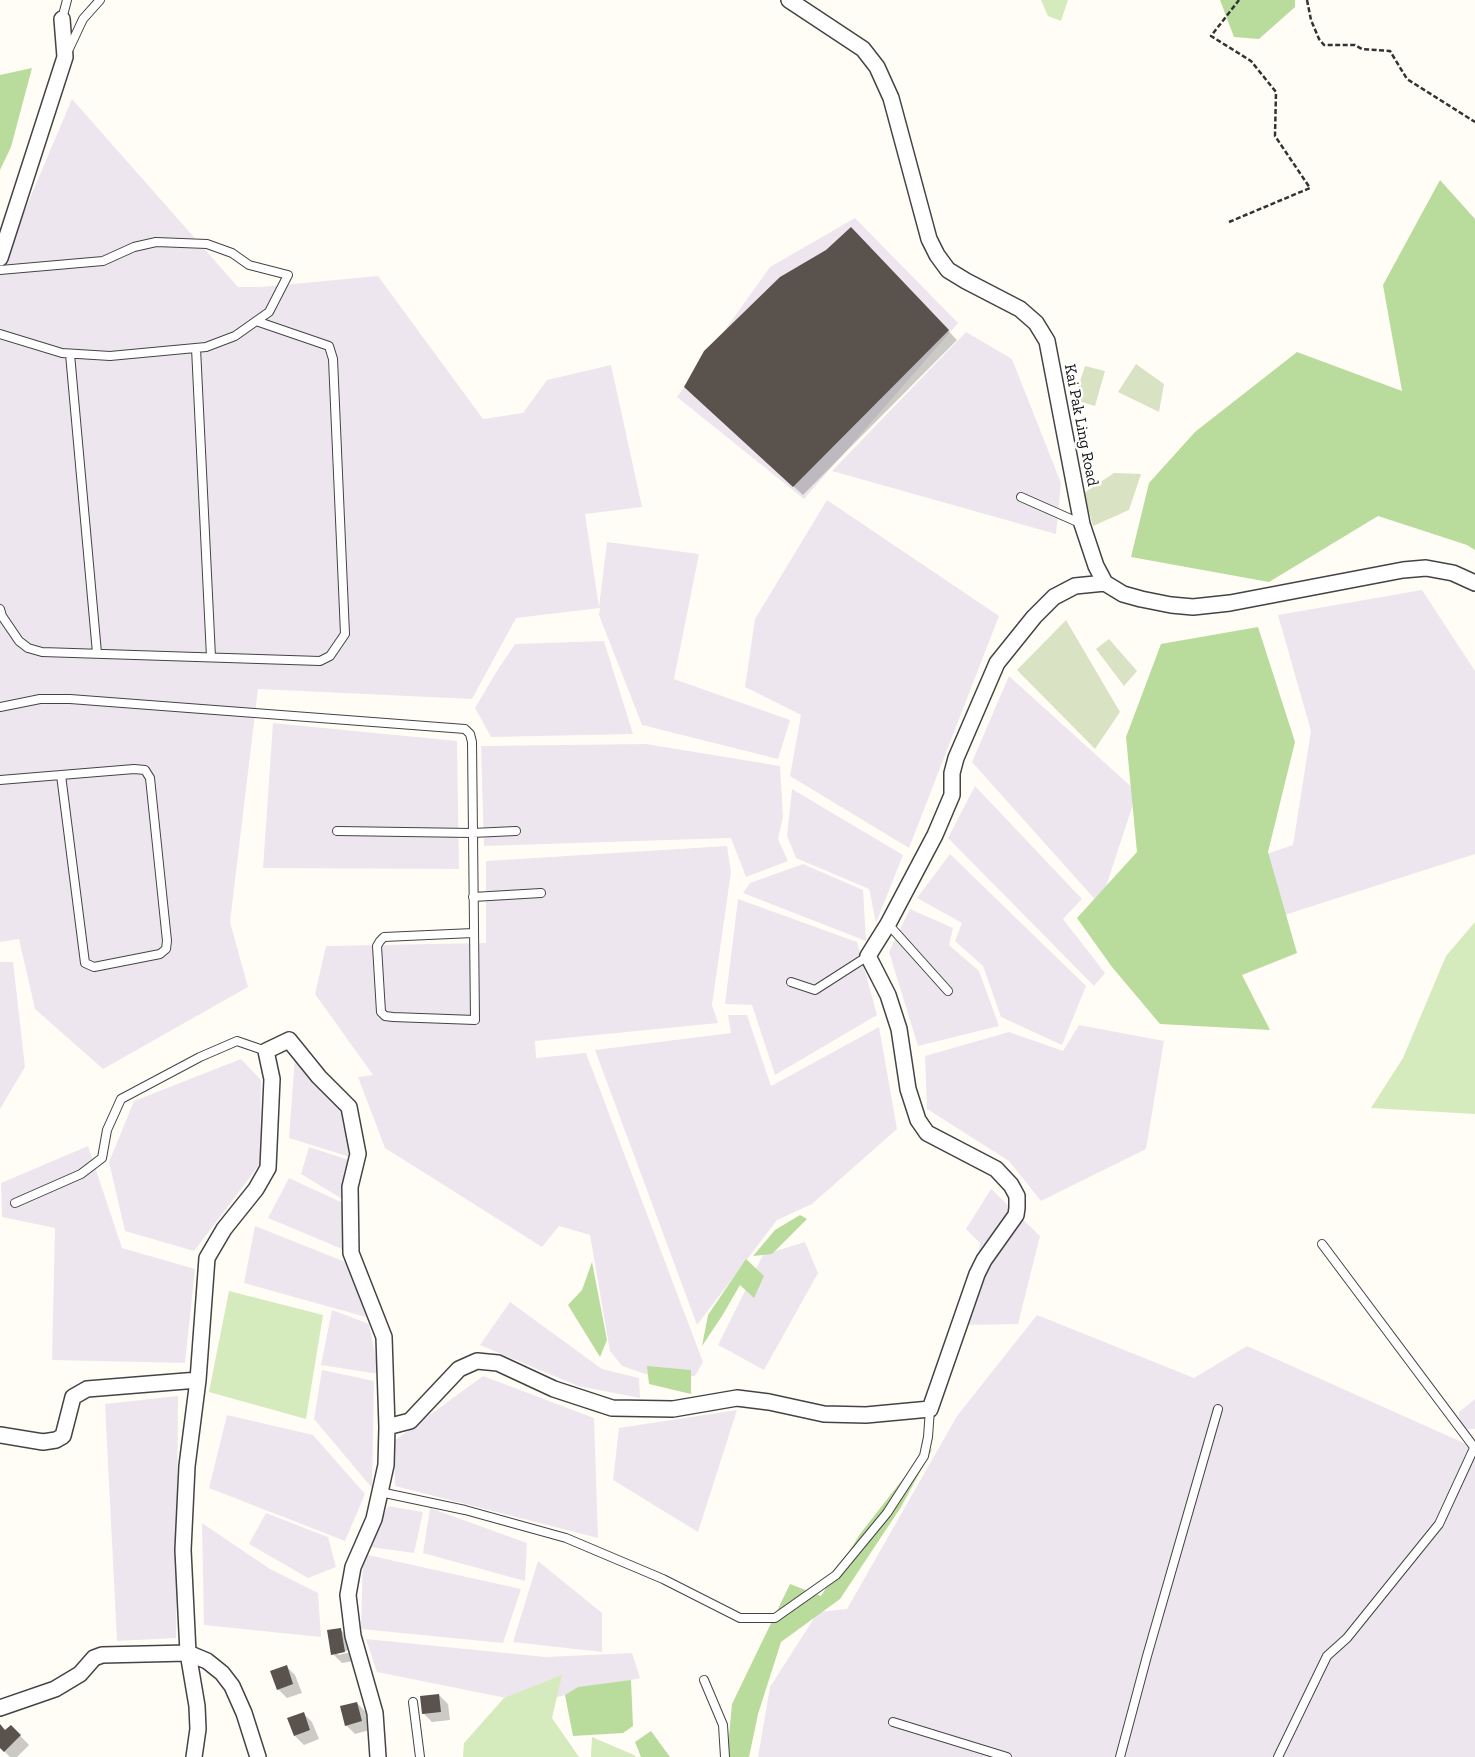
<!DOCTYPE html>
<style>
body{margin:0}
canvas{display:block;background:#fffdf5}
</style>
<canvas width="1475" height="1757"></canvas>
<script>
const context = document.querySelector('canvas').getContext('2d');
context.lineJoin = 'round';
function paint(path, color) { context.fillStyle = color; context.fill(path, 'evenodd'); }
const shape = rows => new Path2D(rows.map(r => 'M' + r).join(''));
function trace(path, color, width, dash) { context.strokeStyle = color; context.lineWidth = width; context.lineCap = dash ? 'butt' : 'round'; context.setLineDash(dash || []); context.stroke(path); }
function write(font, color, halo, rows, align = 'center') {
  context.font = font + ' "Zilla Slab",serif'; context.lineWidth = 5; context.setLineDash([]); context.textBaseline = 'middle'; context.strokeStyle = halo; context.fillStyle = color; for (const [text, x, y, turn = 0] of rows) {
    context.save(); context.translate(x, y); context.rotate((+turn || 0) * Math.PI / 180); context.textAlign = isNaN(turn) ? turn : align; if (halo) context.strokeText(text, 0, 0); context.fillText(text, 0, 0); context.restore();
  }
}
paint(shape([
 [72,99,238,287,261,287,378,276,483,419,523,413,547,380,611,365,642,507,585,514,599,607,607,542,699,554,674,679,790,720,778,759,642,725,599,615,600,608,516,618,472,699,258,689,230,922,248,987,103,1069,35,1009,19,939,0,942,0,269],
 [855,218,958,323,804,499,677,397,770,267],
 [966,332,1012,359,1061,483,1056,534,832,471],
 [827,500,999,616,909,848,790,776,801,715,745,687,755,619],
 [1422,590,1475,671,1475,854,1272,919,1255,858,1293,845,1311,731,1278,615],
 [604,641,633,734,491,737,475,708,495,674,515,644],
 [1009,676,1137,792,1100,905,972,762],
 [273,723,457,741,459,869,263,868],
 [646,744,780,766,783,817,778,839,788,861,746,877,731,838,484,846,481,746],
 [975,786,1082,899,1063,919,1105,973,1094,986,948,838],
 [792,789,903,855,876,923,869,889,796,858,787,836],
 [727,846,731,872,712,1005,718,1023,535,1041,536,1058,586,1053,703,1362,695,1376,657,1378,622,1366,610,1351,590,1235,559,1226,542,1247,385,1148,358,1077,373,1075,315,994,326,946,486,943,486,861],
 [950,854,1086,986,1062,1045,1001,1017,983,966,955,941,962,923,917,898],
 [803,864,863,890,866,941,743,893,750,883],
 [738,899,857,942,877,1015,775,1075,752,1005,725,1004],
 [910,909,953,928,949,945,979,971,999,1026,918,1046,889,952],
 [0,962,13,962,25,1067,0,1109],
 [728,1015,747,1015,771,1086,879,1027,897,1129,812,1204,777,1220,697,1325,595,1050,731,1033],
 [1079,1025,1164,1041,1146,1149,1041,1201,1009,1161,927,1109,925,1056,1009,1032,1063,1051],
 [295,1056,347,1094,350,1157,289,1138],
 [241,1059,261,1080,260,1164,194,1251,125,1231,109,1162,134,1101],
 [88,1146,122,1248,195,1269,185,1363,52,1360,55,1228,2,1217,1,1183],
 [309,1147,352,1161,344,1200,301,1174],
 [289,1178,345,1204,342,1249,268,1218],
 [991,1189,1040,1236,1018,1324,968,1325,980,1243,966,1229],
 [255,1226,348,1263,366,1317,244,1283],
 [805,1242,818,1273,764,1370,718,1345,763,1255],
 [510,1302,602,1369,639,1378,640,1398,578,1386,480,1345],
 [332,1310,369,1324,379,1374,321,1365],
 [1037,1315,1194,1378,1247,1346,1475,1448,1475,1757,758,1757,770,1687,818,1612,847,1609,957,1416],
 [322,1370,374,1381,372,1488,314,1419],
 [483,1376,594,1418,598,1538,395,1486,394,1441],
 [178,1396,176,1638,117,1641,105,1404],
 [1475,1399,1475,1429,1460,1429,1459,1412],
 [737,1410,698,1532,613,1480,619,1428],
 [227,1415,313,1435,365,1494,345,1541,209,1488],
 [388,1506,423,1512,414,1553,370,1547],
 [430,1508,527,1543,525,1581,423,1553],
 [266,1513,328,1537,336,1567,308,1578,249,1544],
 [202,1523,270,1569,318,1593,321,1637,204,1625],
 [363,1554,521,1589,503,1643,361,1629],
 [538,1561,602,1613,602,1652,513,1642],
 [366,1639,546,1657,632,1653,640,1678,531,1703,377,1672]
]), '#eee6ef');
paint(shape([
 [1041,0,1068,0,1061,21,1048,16],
 [1475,922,1475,1114,1371,1108,1403,1058,1446,956],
 [229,1291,323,1315,306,1419,209,1392],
 [562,1675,552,1718,579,1757,463,1757,464,1743,504,1698],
 [592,1737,634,1755,636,1757,591,1757]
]), '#d5ebbd');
paint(shape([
 [1220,0,1295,0,1295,7,1259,39,1234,37],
 [32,68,11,147,0,170,0,75],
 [1440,180,1475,219,1475,550,1467,545,1378,516,1269,582,1131,557,1149,483,1195,432,1297,352,1402,391,1383,285],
 [1258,627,1295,742,1268,852,1297,953,1242,975,1270,1030,1160,1024,1112,967,1077,918,1137,852,1126,737,1161,644],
 [800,1215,807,1219,772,1254,753,1256,775,1230],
 [746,1259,764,1276,754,1298,740,1285,722,1316,702,1346,708,1315],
 [592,1262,607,1340,600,1357,568,1305,582,1290],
 [647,1366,691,1370,691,1394,649,1384],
 [933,1448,901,1507,840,1599,781,1642,758,1714,749,1757,727,1757,732,1704,790,1584,821,1596,860,1534,906,1475],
 [631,1680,633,1726,623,1733,573,1736,565,1695,578,1687],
 [651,1731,670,1757,641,1757,635,1742]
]), '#b9dc9c');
paint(shape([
 [1136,364,1164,384,1159,412,1118,392],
 [1085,366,1105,371,1095,406,1074,400],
 [1114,473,1141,474,1129,510,1093,526,1084,493],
 [1066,620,1120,712,1095,749,1017,670],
 [1109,639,1137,671,1124,686,1096,649]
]), '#d9e3c4');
paint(shape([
 [860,238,957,340,803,495,695,396],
 [340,1629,349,1638,354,1661,342,1663,333,1654],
 [351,1650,352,1652,338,1655,338,1652],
 [286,1666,295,1675,302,1693,287,1698,278,1689],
 [439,1695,448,1704,450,1720,432,1722,423,1713],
 [357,1703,366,1712,370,1730,355,1734,346,1725],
 [303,1713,312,1722,319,1739,304,1745,295,1736],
 [0,1726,6,1732,11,1726,29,1745,17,1757,10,1757,0,1747]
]), '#0003');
paint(shape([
 [851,227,949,330,793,487,684,387,704,351,780,277,826,250],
 [341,1628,345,1652,331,1655,327,1630],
 [287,1665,293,1684,277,1690,270,1671],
 [439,1694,441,1712,422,1714,420,1696],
 [357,1702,362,1721,345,1726,340,1706],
 [304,1712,310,1730,294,1736,287,1718],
 [0,1724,5,1730,11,1725,21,1735,4,1752,0,1748]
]), '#5a524d');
const lane = shape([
 [62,19,67,0],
 [68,51,83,19,100,0],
 [0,270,103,261,134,247,156,242,207,244,232,253,249,265,288,275,269,312,235,336,206,347,110,356,62,353,0,334],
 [196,348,211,657],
 [70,354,97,653],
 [1021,497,1082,524],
 [0,609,2,616,19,641,28,648,42,652,320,661,330,656,345,634,333,359,329,346,256,321],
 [0,707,40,699,70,699,465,729,470,734,472,742,475,1020,393,1017,385,1016,381,1012,377,946,380,941,384,937,473,933],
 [0,780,134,769,145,770,150,778,167,941,166,949,160,954,94,967,85,963,61,775],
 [337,831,472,833,516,831],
 [473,897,541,893],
 [888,924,948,991],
 [791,982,815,990,868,956],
 [15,1203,81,1174,102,1158,107,1130,121,1099,200,1057,237,1041,266,1051],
 [1322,1244,1474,1447],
 [380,1492,465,1510,566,1538,663,1579,740,1618,775,1618,836,1575,887,1513,924,1456,928,1437,930,1409],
 [704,1680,723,1725,725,1757],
 [413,1702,420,1757],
 [893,1722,1007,1757],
 [1120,1757,1147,1656,1218,1409],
 [1278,1757,1327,1656,1347,1638,1439,1524,1475,1446]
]);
const street = shape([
 [789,0,863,49,877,67,891,98,929,239,937,255,948,270,966,281,1020,309,1036,323,1047,341,1082,524,1096,566,1105,583,1123,594,1141,599,1171,605,1193,607,1230,603,1403,570,1426,568,1453,573,1475,583],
 [0,258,65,57,62,19],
 [387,1427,410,1421,459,1369,477,1361,498,1363,554,1389,612,1408,673,1409,737,1398,769,1402,824,1414,866,1415,930,1409,977,1274,984,1260,1016,1215,1017,1208,1017,1196,1011,1185,996,1169,927,1133,918,1120,908,1089,899,1029,888,995,868,956,888,924,935,835,952,795,952,773,956,758,997,663,1034,617,1054,597,1075,586,1105,583],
 [0,1435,43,1442,56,1440,63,1436,73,1397,87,1389,198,1380],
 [0,1708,55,1689,80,1674,94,1658,102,1655,188,1653,207,1661,222,1673,232,1686,244,1713,258,1757],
 [194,1757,198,1729,197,1706,188,1653,183,1550,187,1466,198,1380,207,1258,224,1229,256,1189,268,1168,272,1079,266,1051,289,1040,319,1077,349,1107,358,1154,350,1187,351,1253,384,1337,387,1427,386,1465,374,1519,353,1567,348,1595,353,1636,375,1713,378,1757]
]);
trace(lane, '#444', 10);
trace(street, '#444', 18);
trace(shape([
 [1307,0,1311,20,1319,39,1324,45,1355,45,1362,49,1390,51,1407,79,1475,122],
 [1229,222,1310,188,1275,136,1276,92,1251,61,1211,36,1239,0]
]), '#333', 2.5, [5, 2.5]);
trace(lane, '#fff', 8);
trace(street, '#fff', 15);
write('16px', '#111', '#fff', [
 ["Kai Pak Ling Road",1081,425,79]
]);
</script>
